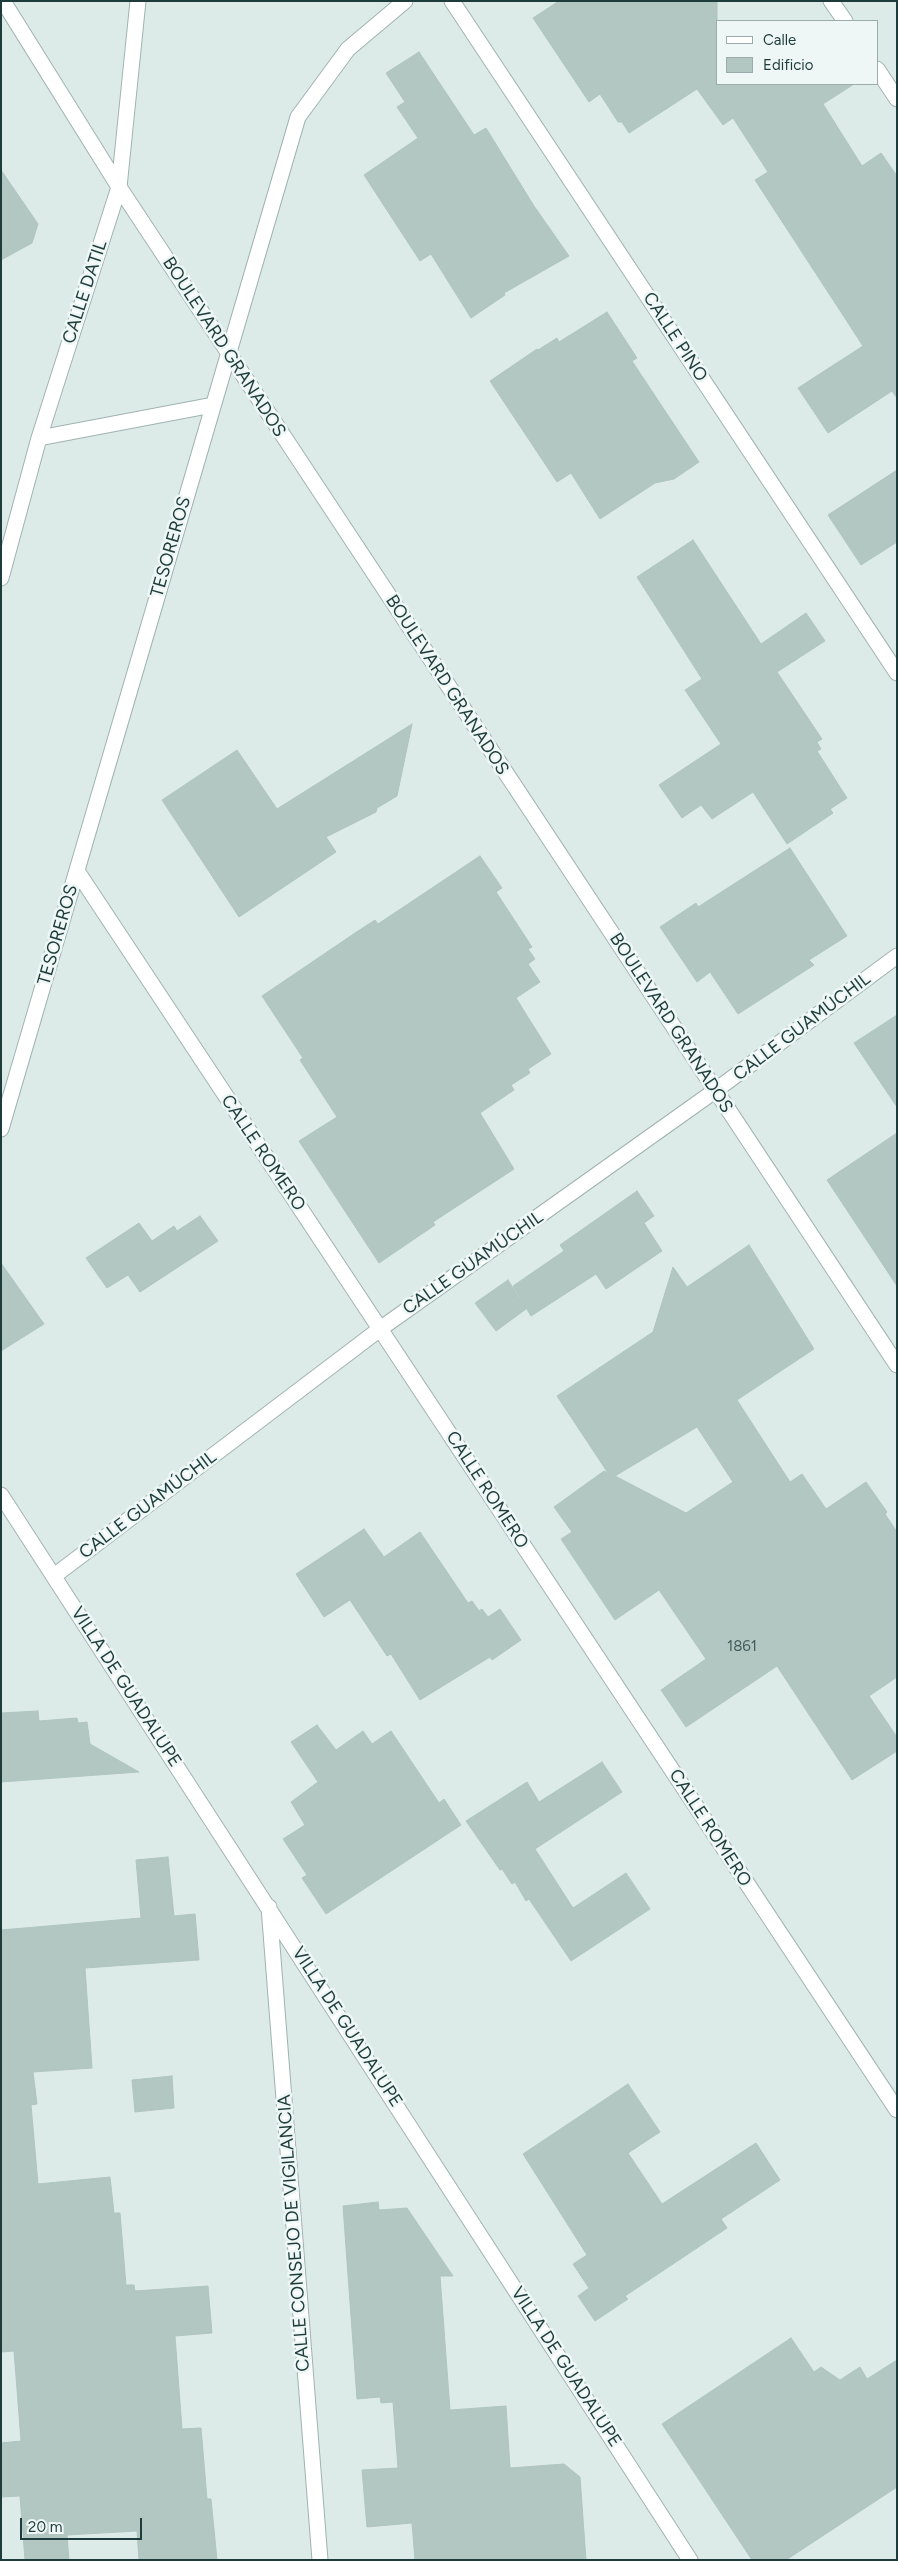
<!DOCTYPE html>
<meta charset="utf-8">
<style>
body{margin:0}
#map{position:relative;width:898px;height:2561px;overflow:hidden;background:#ddebe8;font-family:Figtree,sans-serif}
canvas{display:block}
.frame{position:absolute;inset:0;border:2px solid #1d3c3b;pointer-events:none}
.legend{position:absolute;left:716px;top:20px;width:162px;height:65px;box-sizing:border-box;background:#eef7f5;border:1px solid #9aacab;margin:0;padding:6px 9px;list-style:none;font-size:15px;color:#1d3c3b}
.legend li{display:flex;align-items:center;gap:10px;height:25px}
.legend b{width:25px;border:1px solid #9aacab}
.scale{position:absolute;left:20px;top:2518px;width:122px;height:22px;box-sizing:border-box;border:2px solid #1d3c3b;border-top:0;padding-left:6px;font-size:15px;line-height:18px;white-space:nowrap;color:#1d3c3b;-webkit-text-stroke:4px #eef7f5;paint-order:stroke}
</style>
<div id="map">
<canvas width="898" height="2561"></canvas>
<div class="frame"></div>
<ul class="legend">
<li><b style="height:6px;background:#fff"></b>Calle</li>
<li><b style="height:14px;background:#b2c6c2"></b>Edificio</li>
</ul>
<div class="scale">20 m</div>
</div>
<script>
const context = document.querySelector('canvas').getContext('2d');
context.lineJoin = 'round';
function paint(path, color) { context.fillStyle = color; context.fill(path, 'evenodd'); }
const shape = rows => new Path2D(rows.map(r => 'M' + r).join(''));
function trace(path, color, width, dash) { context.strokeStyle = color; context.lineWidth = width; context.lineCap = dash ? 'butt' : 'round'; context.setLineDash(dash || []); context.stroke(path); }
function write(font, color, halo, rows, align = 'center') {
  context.font = font + ' Figtree,sans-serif'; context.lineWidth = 5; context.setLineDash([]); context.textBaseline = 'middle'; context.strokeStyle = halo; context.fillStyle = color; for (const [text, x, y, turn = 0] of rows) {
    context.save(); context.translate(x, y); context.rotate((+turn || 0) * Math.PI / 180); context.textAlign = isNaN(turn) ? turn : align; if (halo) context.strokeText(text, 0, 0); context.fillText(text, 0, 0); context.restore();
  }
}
const building = shape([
 [559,1,717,1,717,84,854,84,823,104,862,166,881,153,897,176,897,398,892,391,828,433,798,388,863,346,755,180,768,172,733,118,723,125,697,89,629,133,622,122,618,122,600,94,589,102,533,18,559,1],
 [419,52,474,135,486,128,534,206,569,256,504,293,505,295,471,318,431,254,420,261,364,175,418,138,397,107,405,102,386,73,419,52],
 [1,170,38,224,32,243,1,260,1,170],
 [607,312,637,358,632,361,699,462,674,479,655,483,600,519,571,473,557,482,490,381,537,349,538,350,557,338,559,342,607,312],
 [897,470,897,542,861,565,828,515,897,470],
 [693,540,761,644,806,613,825,641,777,672,822,739,817,742,821,749,817,751,847,798,830,809,833,813,787,844,753,792,712,819,701,805,682,818,659,785,721,744,685,690,702,679,637,577,693,540],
 [412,724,397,796,377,808,376,812,326,837,336,852,239,917,162,800,237,750,277,809,412,724],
 [790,848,847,936,809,960,814,965,738,1014,710,972,697,982,660,927,696,903,698,907,790,848],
 [480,856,502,888,496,892,532,947,528,949,535,959,528,964,540,982,516,998,551,1054,528,1069,530,1073,511,1085,514,1090,480,1113,514,1169,433,1222,435,1225,379,1263,299,1141,337,1117,300,1060,303,1058,262,996,358,931,375,920,378,924,480,856],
 [897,1015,897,1107,854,1043,897,1015],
 [897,1133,897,1286,827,1180,897,1133],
 [637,1191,654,1216,644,1223,662,1251,606,1289,596,1274,531,1316,513,1286,564,1251,560,1245,637,1191],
 [200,1216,218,1241,140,1292,128,1275,107,1288,86,1258,139,1223,152,1241,174,1226,177,1231,200,1216],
 [749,1245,814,1349,737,1400,790,1482,802,1474,826,1509,866,1482,887,1512,885,1514,897,1532,897,1677,869,1696,897,1737,897,1751,852,1780,777,1666,686,1727,661,1690,706,1659,659,1590,615,1620,561,1539,572,1532,554,1507,604,1471,608,1473,557,1396,653,1332,673,1267,687,1287,749,1245],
 [697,1427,733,1482,686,1513,615,1476,697,1427],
 [1,1263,44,1324,1,1351,1,1263],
 [508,1280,526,1309,496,1331,475,1303,508,1280],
 [364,1529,384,1557,420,1532,468,1603,472,1601,479,1611,482,1609,488,1617,500,1609,521,1640,492,1660,490,1657,420,1700,391,1654,387,1656,350,1600,324,1617,296,1574,364,1529],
 [38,1711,39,1721,77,1718,78,1723,87,1722,90,1744,139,1772,1,1782,1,1713,38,1711],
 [317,1725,336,1750,363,1731,372,1744,391,1731,439,1803,444,1799,461,1825,326,1914,302,1878,307,1875,283,1839,305,1825,291,1802,318,1782,291,1742,317,1725],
 [602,1762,622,1792,535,1849,573,1908,626,1873,650,1909,571,1961,529,1899,526,1901,515,1882,512,1884,502,1869,500,1870,466,1821,527,1782,539,1802,602,1762],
 [168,1857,174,1916,195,1914,199,1960,85,1968,92,2068,33,2072,37,2104,31,2105,38,2184,110,2177,114,2213,120,2213,126,2285,134,2285,135,2291,208,2286,212,2333,175,2336,182,2429,201,2428,207,2499,211,2499,217,2560,139,2560,137,2531,67,2535,69,2560,25,2560,20,2496,1,2497,1,2443,21,2441,14,2351,1,2352,1,1930,141,1918,136,1860,168,1857],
 [172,2076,174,2108,135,2112,132,2080,172,2076],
 [628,2084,660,2132,628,2153,662,2204,756,2143,780,2180,721,2219,727,2228,625,2296,628,2299,595,2321,578,2296,589,2288,573,2264,587,2255,523,2154,628,2084],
 [378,2202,379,2210,407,2208,453,2276,440,2276,450,2410,506,2406,510,2468,564,2464,580,2477,586,2560,415,2560,412,2523,367,2527,362,2470,398,2468,393,2402,381,2403,380,2397,357,2399,343,2206,378,2202],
 [791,2338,814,2372,821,2367,840,2380,860,2367,867,2379,897,2360,897,2487,786,2560,752,2560,662,2424,791,2338]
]);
paint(building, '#b2c6c2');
trace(building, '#afc5c1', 1);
const street = shape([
 [3,1,119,187,897,1365],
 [452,1,897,673],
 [831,1,845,21],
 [877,69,897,99],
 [39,438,213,405],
 [1,578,39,438,119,187,138,1],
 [77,871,897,2110],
 [1,1129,298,117,348,49,405,1],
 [1,1495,690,2560],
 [54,1576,380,1329,716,1090,897,956],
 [269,1907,320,2560]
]);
trace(street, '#a0b3b1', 17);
trace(street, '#fff', 15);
write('15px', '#425e5d', null, [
 ["1861",742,1647]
]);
write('18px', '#1d3c3b', '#eef7f5', [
 ["CALLE DATIL",85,292,-72],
 ["CALLE PINO",675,337,57],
 ["BOULEVARD GRANADOS",224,347,57],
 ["TESOREROS",171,547,-74],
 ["BOULEVARD GRANADOS",447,685,57],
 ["TESOREROS",58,935,-74],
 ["BOULEVARD GRANADOS",671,1023,57],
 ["CALLE GUAMÚCHIL",802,1027,-37],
 ["CALLE ROMERO",263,1153,56],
 ["CALLE GUAMÚCHIL",473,1263,-35],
 ["CALLE ROMERO",487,1490,57],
 ["CALLE GUAMÚCHIL",148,1505,-37],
 ["VILLA DE GUADALUPE",126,1687,57],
 ["CALLE ROMERO",710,1828,57],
 ["VILLA DE GUADALUPE",347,2027,57],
 ["CALLE CONSEJO DE VIGILANCIA",294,2233,-94],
 ["VILLA DE GUADALUPE",566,2367,57]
]);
</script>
